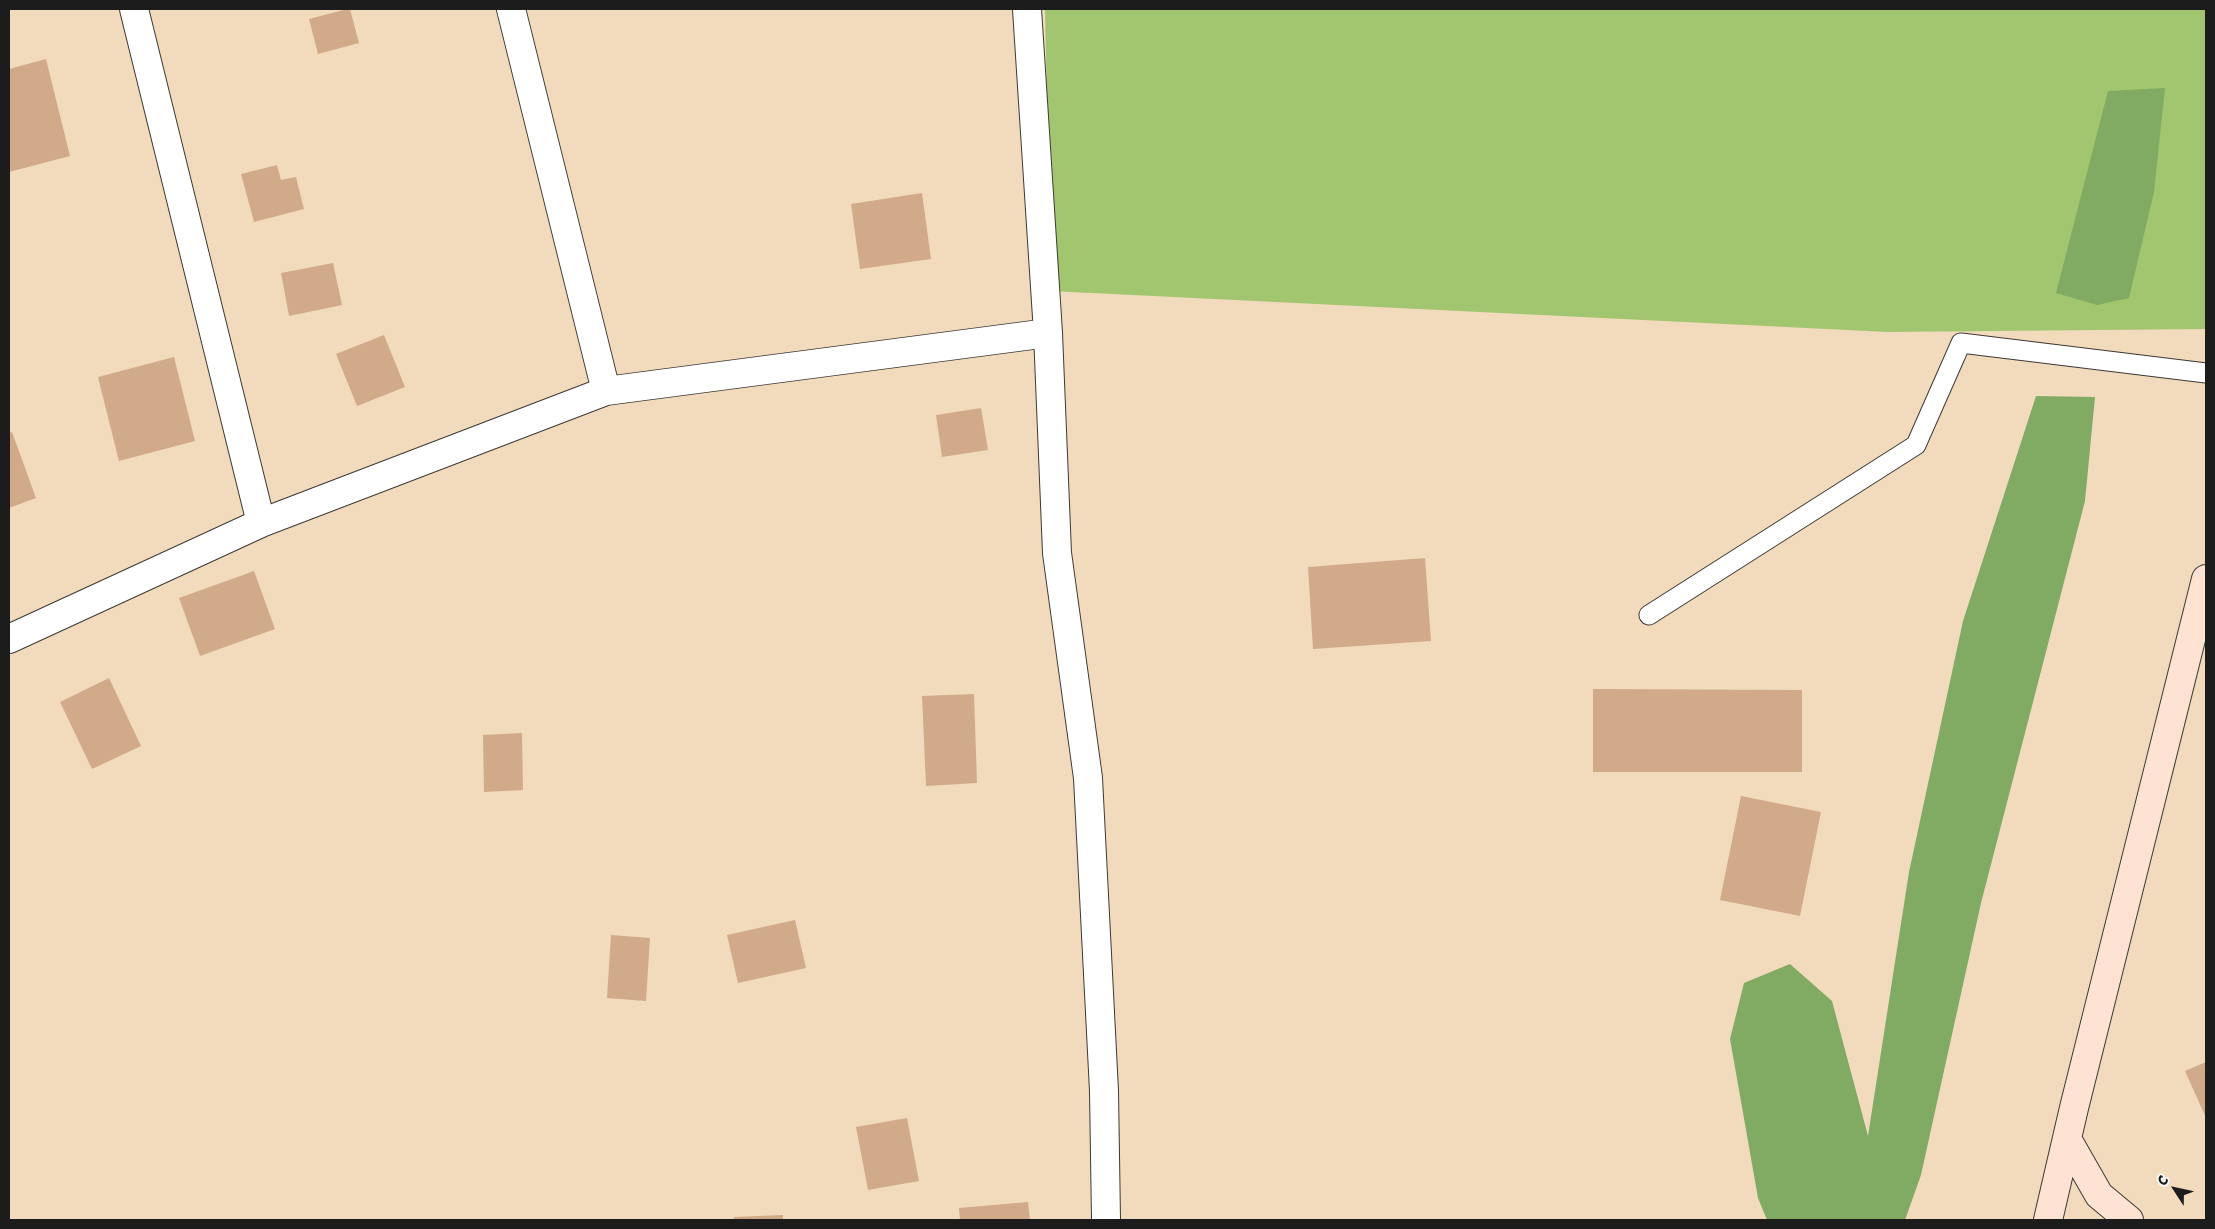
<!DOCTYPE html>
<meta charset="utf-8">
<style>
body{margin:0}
#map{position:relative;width:2215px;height:1229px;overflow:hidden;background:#f2dbbd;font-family:"Shantell Sans",sans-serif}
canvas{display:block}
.frame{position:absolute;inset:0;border:10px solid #1c1c1c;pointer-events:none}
.north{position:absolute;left:2150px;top:1164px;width:50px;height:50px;-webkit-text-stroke:4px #f6f6f2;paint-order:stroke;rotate:305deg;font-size:14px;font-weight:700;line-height:20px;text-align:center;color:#1c1c1c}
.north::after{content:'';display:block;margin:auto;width:18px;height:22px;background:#1c1c1c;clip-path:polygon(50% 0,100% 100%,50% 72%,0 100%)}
</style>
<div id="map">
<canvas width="2215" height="1229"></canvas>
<div class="frame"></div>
<div class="north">С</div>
</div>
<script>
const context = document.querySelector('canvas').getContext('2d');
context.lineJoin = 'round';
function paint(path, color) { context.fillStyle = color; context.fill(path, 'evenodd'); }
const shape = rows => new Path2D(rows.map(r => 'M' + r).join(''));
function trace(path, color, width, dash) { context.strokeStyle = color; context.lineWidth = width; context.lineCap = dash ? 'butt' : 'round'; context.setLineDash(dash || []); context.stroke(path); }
paint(shape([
 [1045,9,2206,9,2206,329,1888,332,1051,291]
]), '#a2c66f');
paint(shape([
 [2165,88,2154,192,2129,298,2097,305,2056,293,2108,91],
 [2036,396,2095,397,2085,501,1981,903,1921,1175,1905,1220,1767,1220,1758,1198,1730,1039,1744,983,1790,964,1832,1001,1868,1136,1909,872,1963,621]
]), '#81ab62');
paint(shape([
 [347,9,350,9,359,43,318,54,309,19],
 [46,59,70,156,9,172,9,69],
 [277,165,281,180,296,177,304,209,254,222,241,174],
 [922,193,931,259,860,269,851,204],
 [333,263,342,305,289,316,281,273],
 [384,335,405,387,357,406,336,354],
 [174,357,195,441,119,461,98,377],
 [981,408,988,450,942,457,936,415],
 [12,432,36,498,9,508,9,433],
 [1425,558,1431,641,1313,649,1308,567],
 [254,571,275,629,200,656,179,598],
 [109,678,141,746,92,769,60,702],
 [1593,689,1802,690,1802,772,1593,772],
 [974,694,977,783,926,786,922,696],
 [522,733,523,790,484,792,483,735],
 [1741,796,1821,812,1800,916,1720,900],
 [795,920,806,968,738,983,727,935],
 [611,935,650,938,646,1001,607,998],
 [2206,1062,2206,1118,2185,1071],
 [907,1118,919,1181,868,1190,856,1127],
 [1028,1202,1030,1220,960,1220,959,1208],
 [783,1215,783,1220,734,1220,734,1217]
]), '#d0aa89');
const lane = shape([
 [1649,615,1916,445,1961,343,2206,373]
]);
const street = shape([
 [134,9,261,523],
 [511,9,606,391],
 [1027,9,1048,333,1057,553,1088,778,1104,1091,1106,1220],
 [9,639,261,523,606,391,1048,333]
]);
const secondary = shape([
 [2067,1139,2099,1195,2129,1220],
 [2048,1220,2074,1108,2206,579]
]);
trace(lane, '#3c3934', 21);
trace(street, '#3c3934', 30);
trace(secondary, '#3c3934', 30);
trace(lane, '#fff', 19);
trace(street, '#fff', 28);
trace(secondary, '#fee3d2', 28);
</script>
